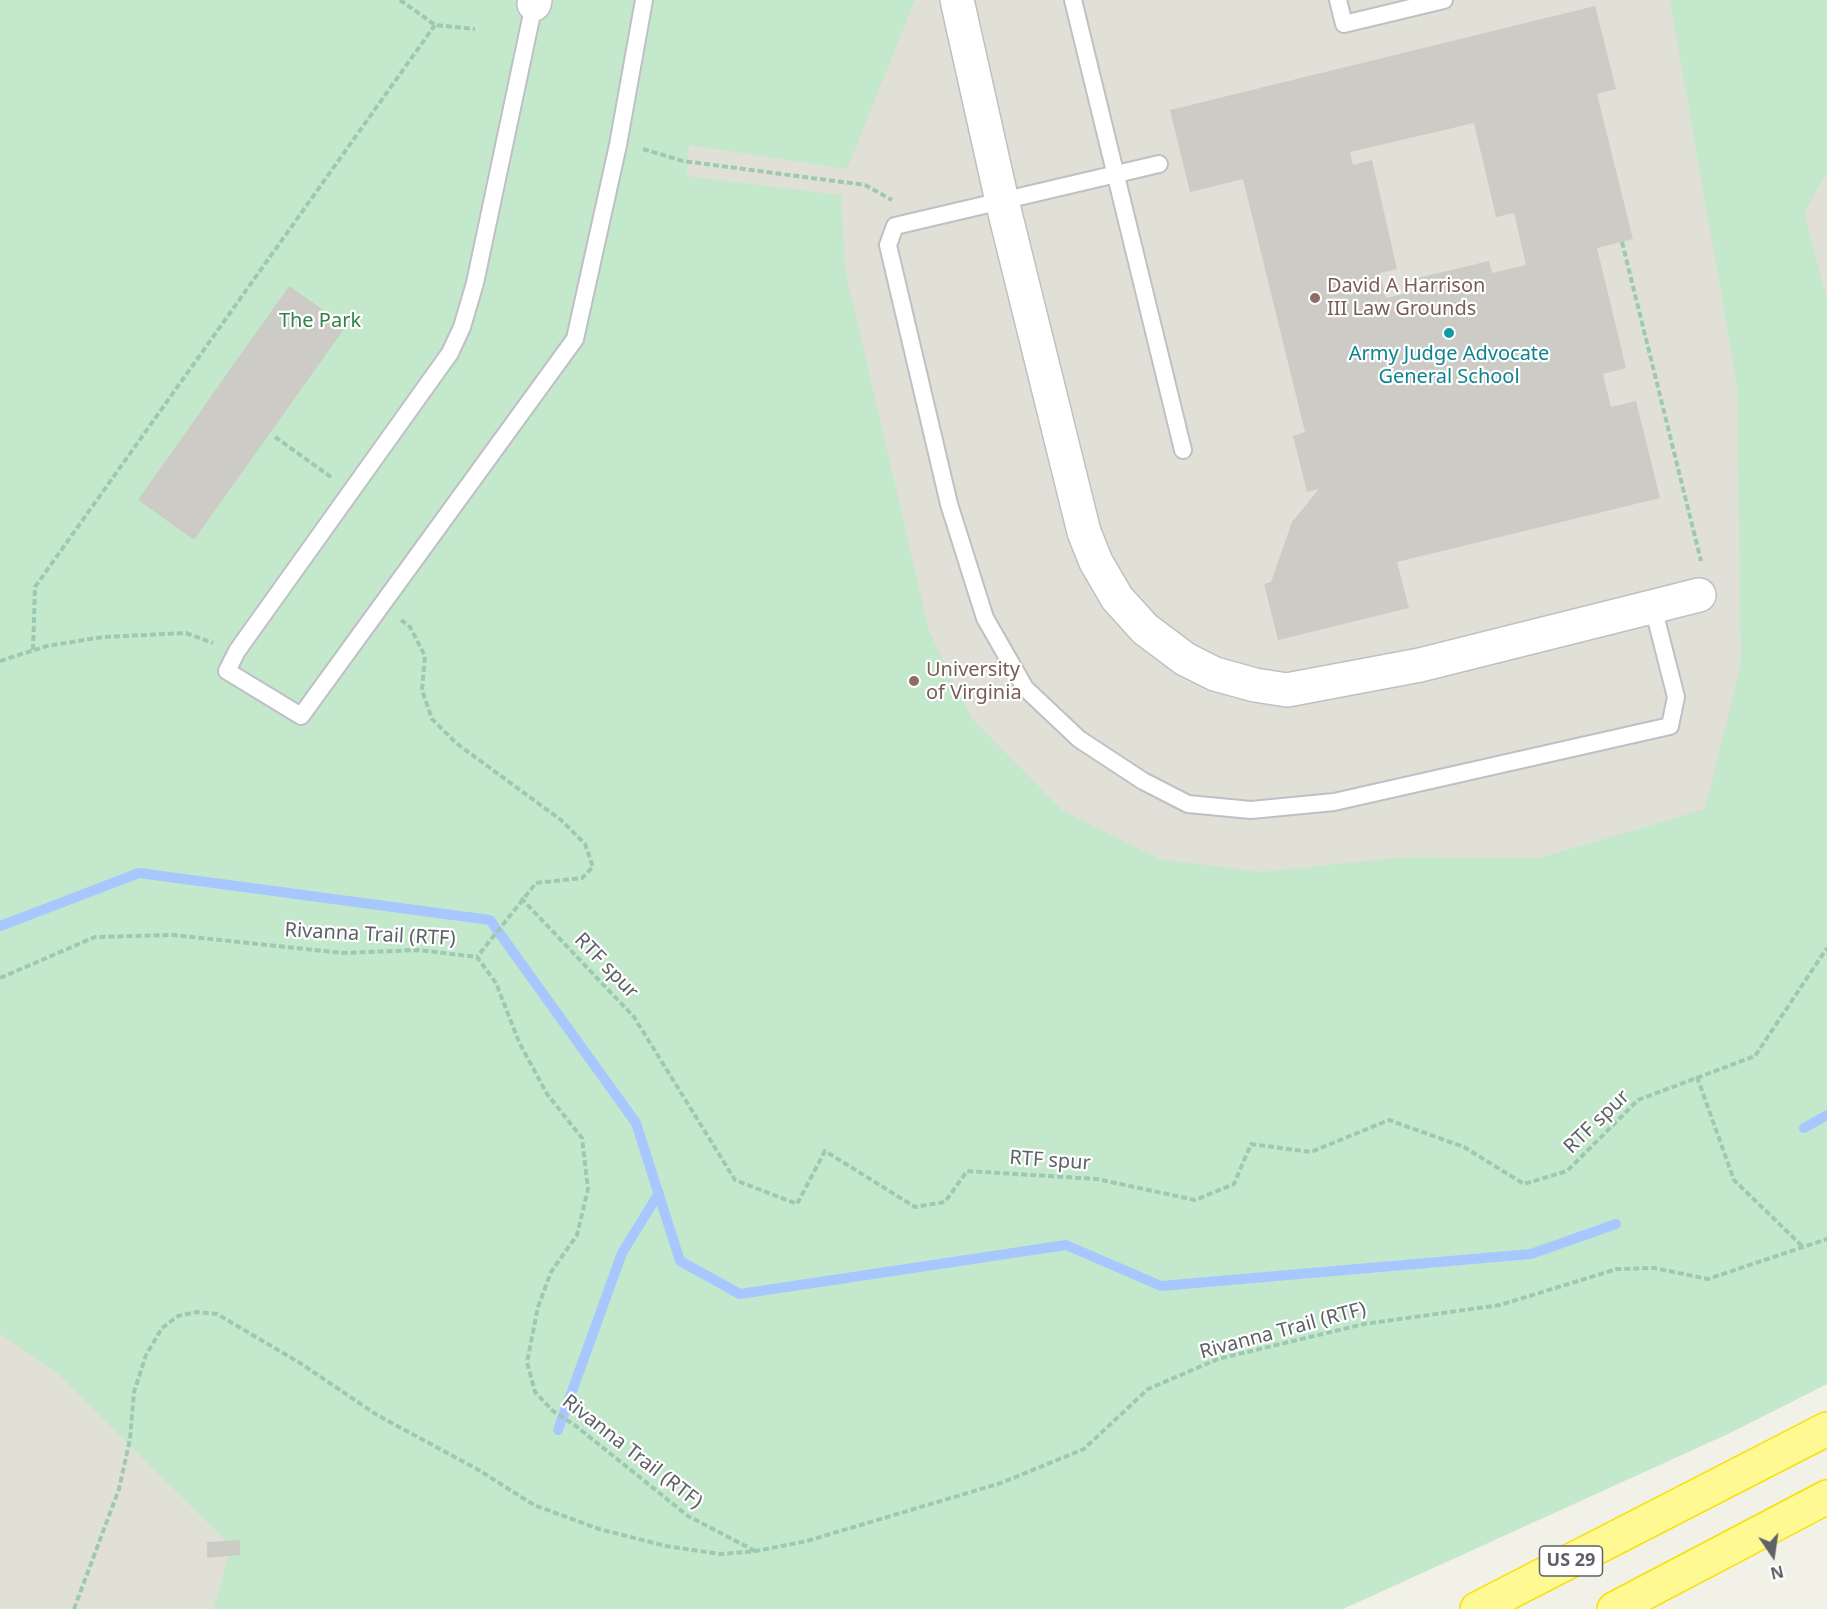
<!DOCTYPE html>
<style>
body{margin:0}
#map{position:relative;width:1827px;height:1609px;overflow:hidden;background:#f1f1e8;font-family:"Noto Sans",sans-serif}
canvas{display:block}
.north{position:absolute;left:1743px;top:1525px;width:60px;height:60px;-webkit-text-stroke:4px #fff;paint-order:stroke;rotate:167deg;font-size:16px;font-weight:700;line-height:24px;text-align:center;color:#5f6168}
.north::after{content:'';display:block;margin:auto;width:21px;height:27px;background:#5f6168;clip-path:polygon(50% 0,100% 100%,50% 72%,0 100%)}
</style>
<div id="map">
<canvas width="1827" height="1609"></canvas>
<div class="north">N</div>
</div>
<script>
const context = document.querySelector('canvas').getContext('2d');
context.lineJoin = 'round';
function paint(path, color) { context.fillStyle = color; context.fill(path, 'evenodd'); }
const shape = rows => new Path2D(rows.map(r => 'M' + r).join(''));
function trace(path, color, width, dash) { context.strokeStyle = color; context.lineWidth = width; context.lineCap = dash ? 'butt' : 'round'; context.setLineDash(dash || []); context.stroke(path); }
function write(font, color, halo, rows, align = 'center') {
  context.font = font + ' "Noto Sans",sans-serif'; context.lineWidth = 4.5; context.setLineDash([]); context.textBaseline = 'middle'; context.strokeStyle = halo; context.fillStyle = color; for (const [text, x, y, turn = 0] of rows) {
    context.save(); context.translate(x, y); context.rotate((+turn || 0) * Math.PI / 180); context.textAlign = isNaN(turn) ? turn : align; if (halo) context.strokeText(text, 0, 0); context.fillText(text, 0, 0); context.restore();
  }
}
paint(shape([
 [0,0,1827,0,1827,1362,1299,1609,0,1609]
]), '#e1e0d6');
paint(shape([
 [0,0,915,0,847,169,689,145,687,176,841,195,845,269,929,631,972,719,1063,811,1160,859,1260,872,1404,857,1540,858,1705,809,1741,664,1737,385,1670,0,1827,0,1827,177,1823,179,1804,213,1827,299,1827,1384,1730,1433,1343,1609,214,1609,231,1546,58,1374,0,1334]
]), '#c4e8cc');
trace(shape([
 [0,926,139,873,490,920,636,1123,680,1261,740,1294,1066,1245,1161,1286,1531,1254,1616,1224],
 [1804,1128,1827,1115],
 [558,1430,622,1253,659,1193]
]), '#a9c7ff', 10);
paint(shape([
 [1595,6,1616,89,1597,94,1633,239,1597,248,1626,368,1603,374,1611,407,1636,401,1660,498,1397,562,1409,608,1278,640,1264,584,1271,582,1292,522,1319,489,1307,492,1293,436,1305,432,1243,179,1190,192,1170,110],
 [1474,123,1496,217,1514,213,1526,265,1492,273,1489,261,1417,278,1419,290,1386,298,1380,273,1397,269,1372,160,1353,165,1350,152],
 [289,286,346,326,194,540,138,500],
 [240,1540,240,1555,207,1558,207,1542]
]), '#cccbc5');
const lane = shape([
 [1073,0,1183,450],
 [1338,0,1344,24,1444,0],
 [534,4,475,283,462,327,450,353,237,651,227,671,301,716,575,339,618,145,644,0],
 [1159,164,895,226,888,245,949,504,985,618,1025,688,1079,739,1143,781,1188,804,1251,810,1334,802,1670,726,1676,697,1653,607]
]);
const street = shape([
 [957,0,1002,201,1084,532,1096,562,1117,598,1145,629,1185,659,1215,674,1255,685,1287,690,1420,665,1699,595],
 [534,4,535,0]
]);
const highway = shape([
 [1477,1609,1827,1429],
 [1614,1609,1827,1497]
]);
trace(lane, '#bfbfc6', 20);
trace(street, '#bfbfc6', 36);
trace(highway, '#f8e000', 36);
trace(shape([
 [400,0,435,25,475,29],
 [643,149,683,161,865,185,892,200],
 [1622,242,1701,561],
 [275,437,331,477],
 [401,620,410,627,425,656,422,690,432,719,456,743,561,820,585,844,593,867,582,878,536,883,477,957],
 [33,650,35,587,435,25],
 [0,661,47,646,103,637,186,633,213,643],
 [521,898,634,1017,735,1180,797,1204,825,1151,915,1207,945,1202,967,1171,1097,1179,1195,1200,1234,1184,1251,1144,1311,1152,1389,1120,1464,1147,1524,1184,1567,1171,1638,1100,1755,1056,1827,948],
 [0,978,95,937,173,935,343,953,418,950,477,957,496,983,519,1042,547,1094,582,1138,588,1189,577,1235,551,1272,538,1307,527,1362,535,1392,553,1411,576,1426,688,1516,755,1551],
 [1697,1077,1734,1180,1803,1247],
 [74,1609,119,1489,130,1439,134,1392,146,1355,162,1328,178,1316,197,1312,217,1314,300,1363,377,1415,477,1469,534,1505,599,1529,666,1546,720,1554,756,1551,807,1541,1001,1483,1084,1449,1148,1389,1218,1359,1364,1324,1500,1305,1617,1269,1654,1268,1708,1279,1827,1239]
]), '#9dc9b3', 4, [6, 3]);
trace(lane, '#fff', 16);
trace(street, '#fff', 33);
trace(highway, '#fef992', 33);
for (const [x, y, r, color] of [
 [1315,298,6,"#8d6e63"],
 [1449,333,6,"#0f9aa8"],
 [914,681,6,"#8d6e63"]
]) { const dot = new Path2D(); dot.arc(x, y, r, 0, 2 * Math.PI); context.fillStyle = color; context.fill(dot); trace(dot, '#fff', 2); }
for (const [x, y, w] of [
 [1571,1561,63]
]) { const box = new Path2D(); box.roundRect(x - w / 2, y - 15, w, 30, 4.5); context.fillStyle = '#fff'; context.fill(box); trace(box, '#5f6168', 1.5); }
write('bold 18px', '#5f6168', null, [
 ["US 29",1571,1561]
]);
write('20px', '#785e54', '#fff', [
 ["David A Harrison",1327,286],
 ["III Law Grounds",1327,309],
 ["University",926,670],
 ["of Virginia",926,693]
], 'left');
write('20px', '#338248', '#fff', [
 ["The Park",320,321]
]);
write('20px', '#0d838f', '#fff', [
 ["Army Judge Advocate",1449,354],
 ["General School",1449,377]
]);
write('20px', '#5f6168', '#fff', [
 ["Rivanna Trail (RTF)",370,935,3],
 ["RTF spur",606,966,46],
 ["RTF spur",1597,1122,-44],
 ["RTF spur",1050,1161,4],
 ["Rivanna Trail (RTF)",1283,1331,-15],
 ["Rivanna Trail (RTF)",632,1452,38]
]);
</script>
